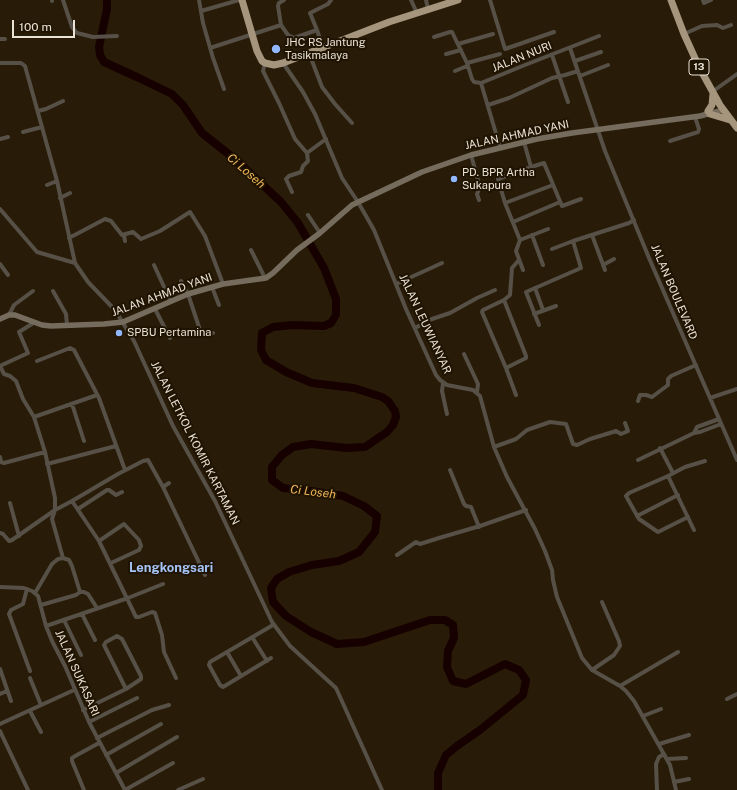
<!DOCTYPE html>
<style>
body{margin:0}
#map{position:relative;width:737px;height:790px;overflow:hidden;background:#281c08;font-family:"Public Sans",sans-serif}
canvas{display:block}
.scale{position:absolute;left:12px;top:20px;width:63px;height:18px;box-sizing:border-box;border:2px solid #ebe2d6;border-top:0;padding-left:5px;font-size:12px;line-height:14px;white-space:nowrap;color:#ebe2d6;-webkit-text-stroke:3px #1f1301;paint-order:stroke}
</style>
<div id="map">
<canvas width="737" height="790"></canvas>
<div class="scale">100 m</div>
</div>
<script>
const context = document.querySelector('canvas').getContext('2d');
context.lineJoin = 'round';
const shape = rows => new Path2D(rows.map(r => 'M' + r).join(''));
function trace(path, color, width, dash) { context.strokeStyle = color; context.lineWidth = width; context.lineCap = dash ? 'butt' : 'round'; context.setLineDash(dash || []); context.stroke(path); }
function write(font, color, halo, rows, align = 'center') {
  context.font = font + ' "Public Sans",sans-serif'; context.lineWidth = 4; context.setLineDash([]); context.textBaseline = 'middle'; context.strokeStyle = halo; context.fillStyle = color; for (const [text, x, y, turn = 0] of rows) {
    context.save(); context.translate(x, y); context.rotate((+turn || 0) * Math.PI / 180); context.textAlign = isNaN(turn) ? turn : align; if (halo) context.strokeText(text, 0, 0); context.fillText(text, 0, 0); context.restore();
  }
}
trace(shape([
 [107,0,107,9,99,47,100,55,104,62,139,78,172,94,183,105,202,133,236,160,281,202,298,223,324,268,336,299,336,315,331,323,324,326,292,325,273,327,262,333,261,350,266,360,286,372,312,383,354,388,382,397,388,401,395,411,396,417,393,425,387,432,365,447,346,448,311,444,293,447,282,455,272,467,272,480,283,488,311,491,343,496,364,506,377,516,375,532,359,552,339,561,312,565,289,572,277,579,271,588,273,602,286,616,311,632,337,644,364,642,430,620,445,620,453,625,454,638,448,651,447,667,453,681,466,684,505,664,519,670,526,680,523,695,480,730,457,746,446,755,438,773,438,790]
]), '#170000', 8);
trace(shape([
 [52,0,52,1],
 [63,0,72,27,77,33,93,37,117,36],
 [199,0,203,23,213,58,224,89],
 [284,0,279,3,278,6,281,25,288,35,294,38,317,30,310,13,328,4,331,0],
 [411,0,417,13],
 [426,0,428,9],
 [490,0,505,49,554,32],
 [703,0,704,3,711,0],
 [201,11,239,0],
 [317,30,323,48],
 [684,34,702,26,717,25,723,28,731,25],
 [434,37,450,32,452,32,467,63,472,79,474,82,481,83],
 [0,39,5,39],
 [458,44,493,34],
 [210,48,281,25],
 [570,48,605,151,649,258,737,460],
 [309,53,322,87,335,104,352,123],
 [446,54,461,50],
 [552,55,568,102],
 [575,61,601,52],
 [0,63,21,63,25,66,57,181,75,263,88,282,115,310,134,341,173,426,215,501,272,622,290,646,336,688,382,790],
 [265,63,263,71,279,103,295,139,307,153,308,161,303,166,301,172,289,176,286,179,292,192],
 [283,63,303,92,315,114,342,178,358,202,374,230,406,309,436,375,440,380,447,385,473,390,480,396,494,447,507,477,535,529,545,551,552,570,553,580,557,597,582,658,592,670,620,686,626,691,634,701,670,765,676,790],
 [467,63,500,54],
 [455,71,467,66],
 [580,76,608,65],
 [481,83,525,65,599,36],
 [481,83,500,147],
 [712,92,737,74],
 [488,105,509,98,552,78,565,75,578,71],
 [38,111,46,109,63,101],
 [23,132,42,127],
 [0,139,8,137],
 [670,141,698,132,699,129,695,117],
 [524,142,531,167],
 [307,153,326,139],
 [471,155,480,187,477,194,479,200],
 [47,185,57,181],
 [60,198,70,193],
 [505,203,553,185],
 [0,209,37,252,75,263],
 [308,215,320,233],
 [513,222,560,202],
 [548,229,520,240,505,203,498,179,531,167,544,163,562,206,581,199],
 [124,235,125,241],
 [532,235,543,265],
 [592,235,605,270],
 [69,238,105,219,111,221,122,235,133,232,141,239,160,231,190,212,205,236,223,284],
 [520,240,516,251,523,270],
 [552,249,573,241],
 [251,250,265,278],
 [0,264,8,275],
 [154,265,171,302],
 [603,265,614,259],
 [181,281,188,294,201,333,204,335,213,333],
 [396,284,442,263],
 [212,287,219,305],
 [535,288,543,310],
 [53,291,66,314,67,325],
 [504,300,526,356,526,358,506,368],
 [155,309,170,338],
 [534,314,556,306],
 [9,315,14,305,33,291],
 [539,325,526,292,581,268,573,241,629,223,634,220],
 [415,328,432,319,450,313,477,298,495,290],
 [464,354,478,384,477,392],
 [37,361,70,348,74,350,99,398,125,470],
 [0,366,4,374,10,376,16,381,23,399,34,417,45,452,55,498,55,510,52,519,63,558,58,559,52,564,35,593],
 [0,366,28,353,19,332,35,322],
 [443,383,442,391,447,414],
 [516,395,506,368,482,312,483,310,504,300,510,295,512,268,519,260],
 [710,398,737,389],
 [638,401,640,395,646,395,652,397,668,385,668,379,671,376,696,365],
 [72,404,84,441],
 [34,417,97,395],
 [694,433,697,427,719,419],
 [494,447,516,439,527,430,550,422,566,424,573,444,577,445,590,439,613,432,616,431,621,434,628,431,625,423],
 [660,448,673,473],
 [0,457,1,462,4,463,45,452],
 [638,460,694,433,700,432,721,424],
 [47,464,116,446],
 [450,470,464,504,466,506,471,507,479,527],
 [668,476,694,530],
 [163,487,169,483],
 [72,501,118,474,143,461,148,460,163,487,205,575],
 [10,503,19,536],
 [78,509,107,490,109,490,116,495,122,492],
 [637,516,678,495],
 [688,517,658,532,639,519,626,496,629,493,668,476,685,467,705,461],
 [0,533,3,534,9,541,12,540,55,510,72,501,99,541,136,617,139,617,152,612,155,613,162,635,164,652,176,678],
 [99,541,124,524,139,540,141,546,139,550,111,563],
 [397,555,416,542,420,544,439,538,480,526,526,510],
 [63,558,69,560,72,566,80,592,84,592,88,594,97,608],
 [0,587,24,588,32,591,38,596,46,626,52,641,65,666,89,722,125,790,173,763],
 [27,589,23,604,11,610,9,614,30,671],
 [41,605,76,595,80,592],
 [82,614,95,640],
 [64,620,81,655],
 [46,626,128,598,163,584],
 [252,637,267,661],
 [227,652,241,676],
 [271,658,223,687,220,685,209,665,210,662,273,625],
 [0,669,11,701],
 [592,670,614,655,620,646,619,641,602,602],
 [30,678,41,705],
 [620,686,678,652],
 [0,694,7,691],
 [727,699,737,694],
 [83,710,126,689,141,679,141,676,122,639,117,636,106,642,104,645,126,689],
 [30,711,41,732],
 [643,716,661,709],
 [89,722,137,698],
 [0,724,74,690],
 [0,731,28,790],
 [97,738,152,710,169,705],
 [659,744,689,735],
 [106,755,161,724],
 [667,759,686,758],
 [116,773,177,737],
 [674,782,689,779],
 [84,790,72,761,72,758,77,755,99,743],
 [178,790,203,779],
 [657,790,656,764,659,757,664,754]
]), '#565047', 4);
trace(shape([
 [0,319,9,315,15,315,42,325,51,326,104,324,123,322,188,294,223,284,266,278,273,273,297,250,320,233,352,205,422,172,471,155,537,139,572,133,700,116,723,110]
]), '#766c5d', 5.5);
trace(shape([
 [242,0,257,51,262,61,265,63,274,65,283,63,389,22,458,0],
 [671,0,684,34,699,67,720,105,737,128],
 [708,111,712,105,713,94],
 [710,114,730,120]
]), '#a5957d', 7);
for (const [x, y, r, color] of [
 [276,49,5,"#91b8fd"],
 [454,179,4,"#91b8fd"],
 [119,333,4,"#91b8fd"]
]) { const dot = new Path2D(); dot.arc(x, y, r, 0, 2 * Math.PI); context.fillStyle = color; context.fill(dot); trace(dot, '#1f1301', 1.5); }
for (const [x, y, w] of [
 [699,67,20]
]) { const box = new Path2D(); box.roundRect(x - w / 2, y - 8, w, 16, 3); context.fillStyle = '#1f1301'; context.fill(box); trace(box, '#ebe2d6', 1); }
write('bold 10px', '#ebe2d6', null, [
 ["13",699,67]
]);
write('11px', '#ebe2d6', '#1f1301', [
 ["JHC RS Jantung",285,43],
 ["Tasikmalaya",285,56],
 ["PD. BPR Artha",462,173],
 ["Sukapura",462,186],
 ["SPBU Pertamina",127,333]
], 'left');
write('11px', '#ebe2d6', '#1f1301', [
 ["JALAN NURI",522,57,-22],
 ["JALAN AHMAD YANI",517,135,-12],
 ["JALAN BOULEVARD",674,292,67],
 ["JALAN AHMAD YANI",162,295,-20],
 ["JALAN LEUWIANYAR",425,324,65],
 ["JALAN LETKOL KOMIR KARTAMAN",195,443,63],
 ["JALAN SUKASARI",77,673,66]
]);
write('italic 12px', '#eeb65a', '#1f1301', [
 ["Ci Loseh",246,171,41],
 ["Ci Loseh",313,492,7]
]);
write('bold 13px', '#a5c3f6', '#1f1301', [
 ["Lengkongsari",171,568]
]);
</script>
